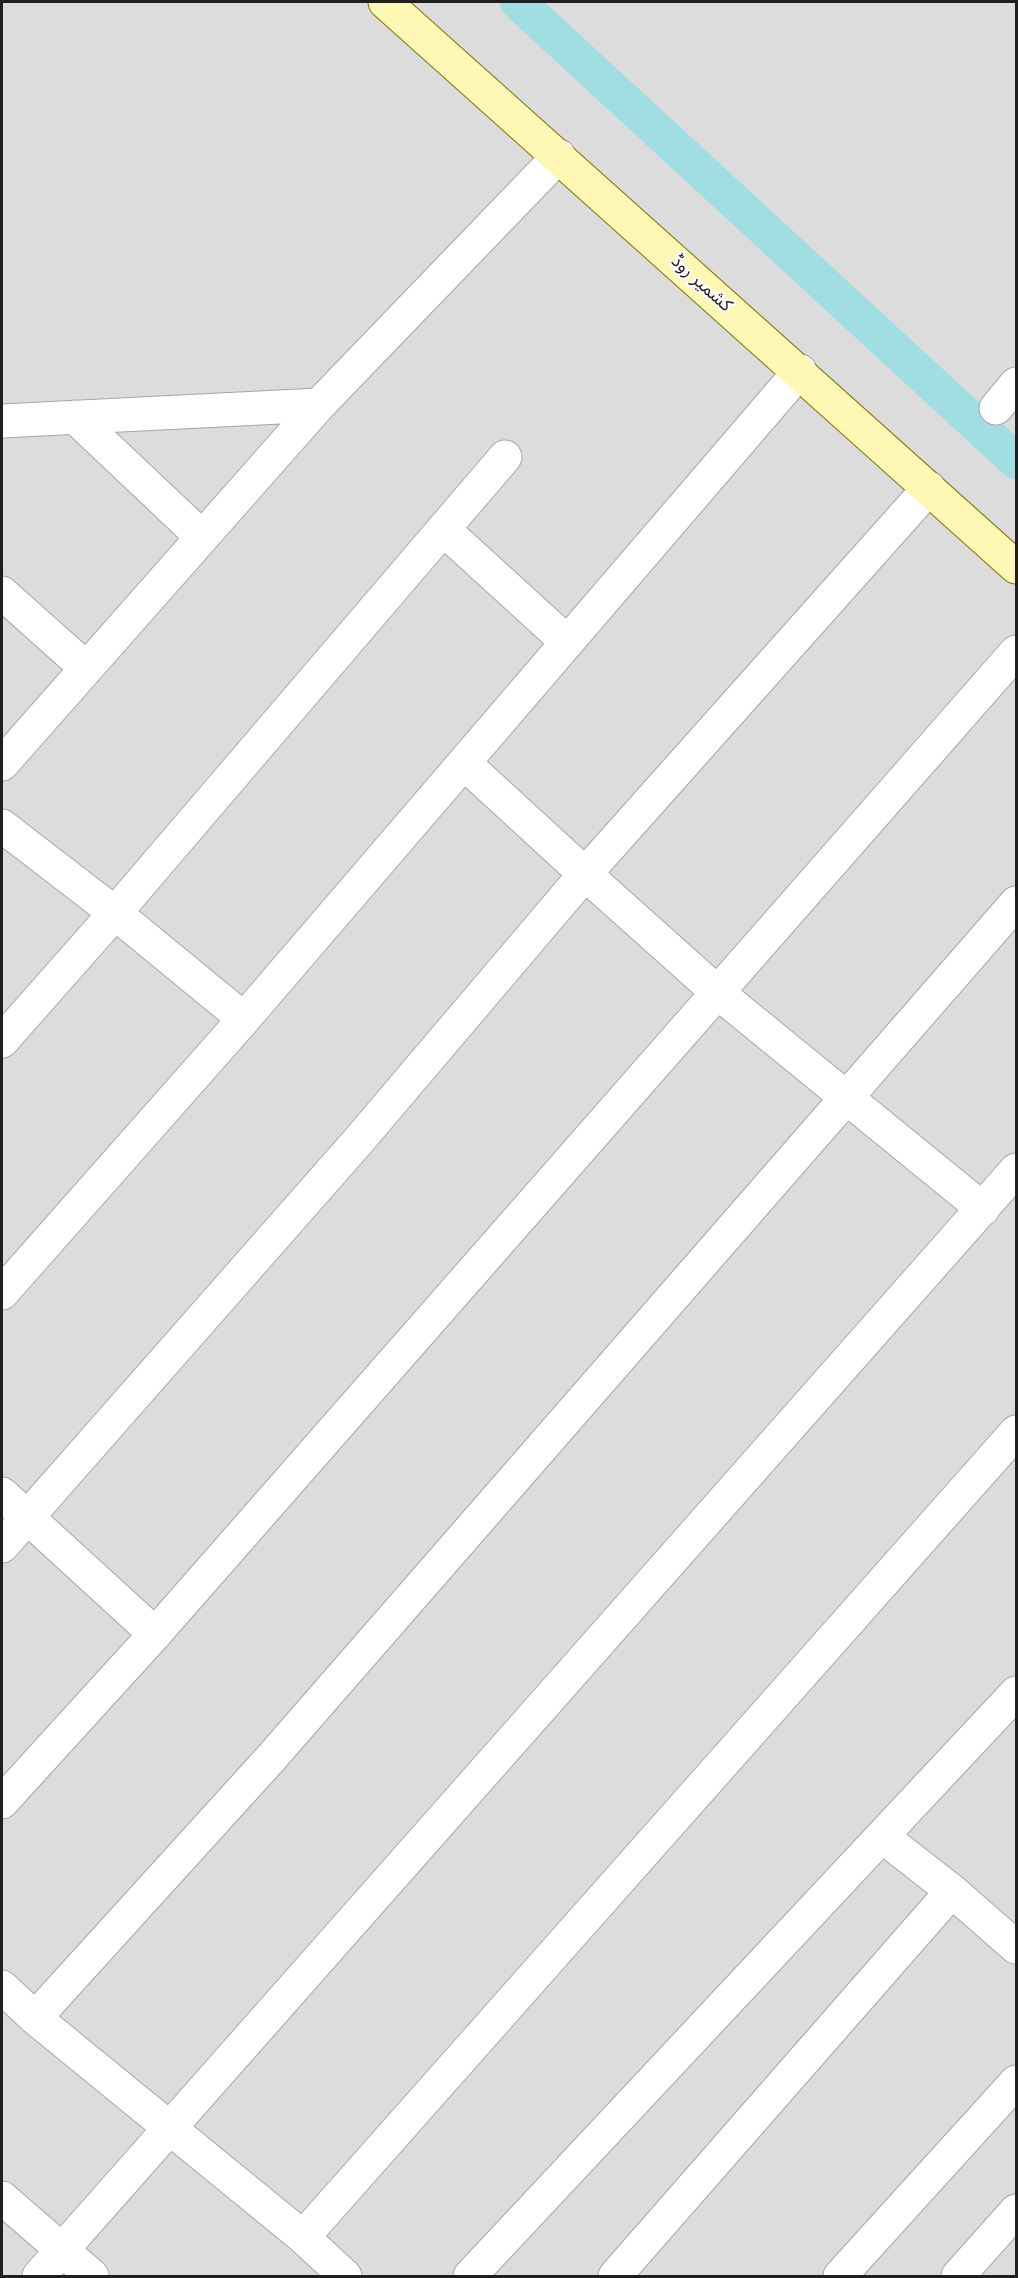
<!DOCTYPE html>
<meta charset="utf-8">
<style>
body{margin:0}
#map{position:relative;width:1018px;height:2278px;overflow:hidden;background:#f1eae4;font-family:Roboto,sans-serif}
canvas{display:block}
.frame{position:absolute;inset:0;border:3px solid #1f1f1f;pointer-events:none}
</style>
<div id="map">
<canvas width="1018" height="2278"></canvas>
<div class="frame"></div>
</div>
<script>
const context = document.querySelector('canvas').getContext('2d');
context.lineJoin = 'round';
function paint(path, color) { context.fillStyle = color; context.fill(path, 'evenodd'); }
const shape = rows => new Path2D(rows.map(r => 'M' + r).join(''));
function trace(path, color, width, dash) { context.strokeStyle = color; context.lineWidth = width; context.lineCap = dash ? 'butt' : 'round'; context.setLineDash(dash || []); context.stroke(path); }
function write(font, color, halo, rows, align = 'center') {
  context.font = font + ' Roboto,"Noto Sans Arabic",sans-serif'; context.lineWidth = 4.5; context.setLineDash([]); context.textBaseline = 'middle'; context.strokeStyle = halo; context.fillStyle = color; for (const [text, x, y, turn = 0] of rows) {
    context.save(); context.translate(x, y); context.rotate((+turn || 0) * Math.PI / 180); context.textAlign = isNaN(turn) ? turn : align; if (halo) context.strokeText(text, 0, 0); context.fillText(text, 0, 0); context.restore();
  }
}
paint(shape([
 [2,2,1016,2,1016,2276,2,2276]
]), '#dddcdc');
trace(shape([
 [518,2,1016,461]
]), '#a0dee3', 36);
const minor = shape([
 [996,408,1016,384],
 [75,417,202,537],
 [2,421,319,405],
 [443,529,567,642],
 [2,593,86,668],
 [464,763,585,874,717,992,983,1209],
 [2,764,319,405,559,156],
 [2,826,115,913,244,1019],
 [2,1041,115,913,505,457],
 [2,1293,244,1019,800,371],
 [2,1494,155,1634],
 [2,1546,360,1139,585,874,929,488],
 [2,1802,155,1634,1016,652],
 [952,1891,1016,1947],
 [2,1987,35,2018,303,2237,345,2276],
 [35,2018,272,1757,1016,903],
 [2,2198,92,2276],
 [303,2237,1016,1432],
 [39,2276,1016,1170],
 [470,2276,1016,1693],
 [615,2276,952,1891,883,1837],
 [840,2276,1016,2082],
 [958,2276,1016,2211]
]);
const secondary = shape([
 [385,2,1016,567]
]);
trace(minor, '#a6a6a6', 35);
trace(secondary, '#7c7500', 35);
trace(minor, '#fff', 33);
trace(secondary, '#fff7b4', 33);
write('18px', '#1f1f1f', '#fff', [
 ["کشمیر روڈ",701,284,42]
]);
</script>
